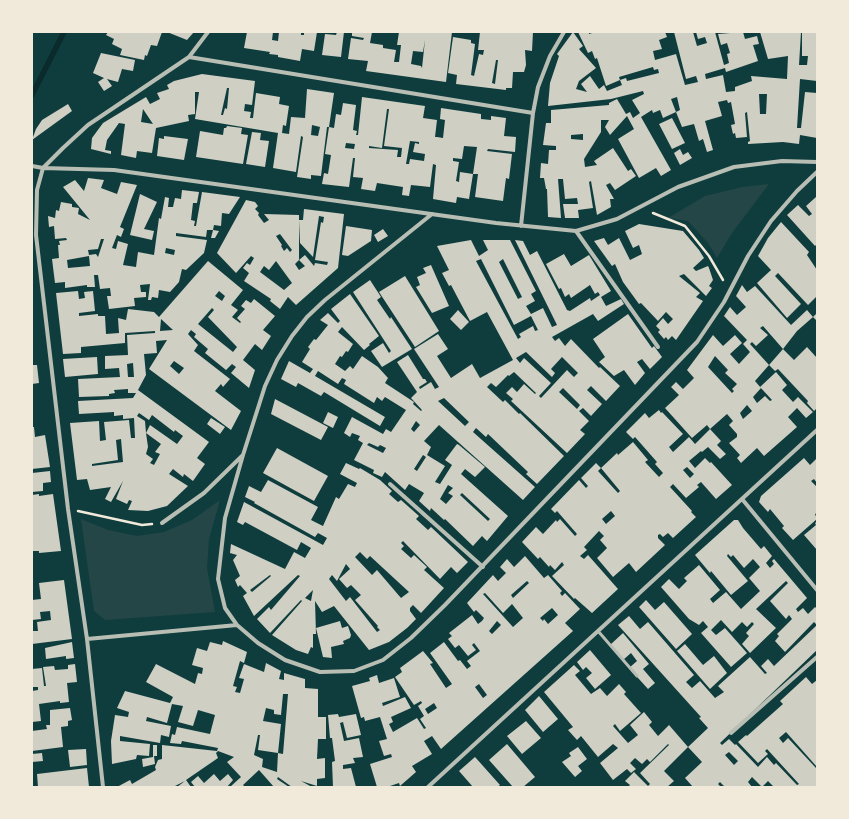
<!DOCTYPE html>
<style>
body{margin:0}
#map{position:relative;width:849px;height:819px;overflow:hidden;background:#0f3d3e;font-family:"DejaVu Sans",sans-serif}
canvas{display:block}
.frame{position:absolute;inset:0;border:33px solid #f1e9da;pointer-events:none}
</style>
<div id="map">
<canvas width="849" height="819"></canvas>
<div class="frame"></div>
</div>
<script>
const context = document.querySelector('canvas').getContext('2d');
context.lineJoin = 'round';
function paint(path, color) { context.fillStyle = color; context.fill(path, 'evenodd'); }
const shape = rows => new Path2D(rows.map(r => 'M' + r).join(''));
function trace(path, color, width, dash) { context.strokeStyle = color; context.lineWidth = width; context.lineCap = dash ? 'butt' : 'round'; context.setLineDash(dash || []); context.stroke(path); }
paint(shape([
 [769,184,732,233,717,258,708,243,688,221,668,218,705,196,742,187],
 [220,500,209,539,207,568,215,612,105,620,94,611,81,519,108,530,137,536,164,532,192,520]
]), '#244646');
trace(shape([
 [32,95,64,32]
]), '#0a2a2b', 5.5);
paint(shape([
 [108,32,162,32,157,46,151,45,147,56,145,55,144,60,120,55,122,49,112,44,114,39,106,35],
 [167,32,194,32,187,40],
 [247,32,273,32,272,40,278,41,279,32,301,32,301,35,304,35,304,32,317,32,314,51,302,49,300,61,278,57,278,55,269,54,270,52,244,48],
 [337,32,344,32,341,57,322,55,325,34,336,35],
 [352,32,372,32,370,43,383,45,383,48,396,50,394,62,399,62,401,45,397,45,399,32,452,32,446,82,366,71,368,61,348,59,351,38,363,40,364,38,352,36],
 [425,40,422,68,421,66,411,64,413,51,423,52],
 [480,32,533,32,532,51,525,50,526,65,524,72,513,72,512,88,506,88,506,90,456,84,457,75,448,73,453,37,471,40,471,43,475,44,471,75,474,76,479,54,483,55,484,50,478,50],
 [496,60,498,60,495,84,492,83],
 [573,32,583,46,579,49,596,68,579,81,576,89,587,92,581,84,590,76,599,89,604,85,607,91,622,85,620,80,606,86,597,58,595,59,592,51,588,53,578,32,589,32,589,34,595,32,665,32,667,37,659,40,662,49,653,51,655,60,676,54,685,85,698,82,696,76,686,79,674,32,693,32,697,46,707,43,705,37,698,39,696,32,715,32,724,65,729,63,727,54,730,53,727,43,721,45,718,34,743,32,745,39,757,36,759,44,753,45,758,61,726,72,725,68,705,74,706,79,723,75,726,92,735,91,735,87,752,81,751,76,787,79,788,56,768,59,760,32,801,32,799,65,807,65,808,56,802,56,802,32,817,32,817,81,800,79,797,128,801,128,805,92,817,93,817,138,800,135,799,144,783,142,748,144,748,142,750,141,747,112,745,113,747,137,736,138,735,133,733,134,731,125,735,124,731,102,728,103,727,100,718,102,722,116,705,121,713,150,707,152,703,139,699,141,694,124,682,127,676,112,663,118,660,110,653,113,652,110,641,117,671,170,661,176,656,168,639,178,618,139,634,129,627,116,610,135,605,127,609,120,601,120,601,132,584,159,585,167,597,165,594,161,613,148,628,171,631,169,636,176,615,190,610,183,606,185,614,199,610,199,611,207,597,215,591,181,589,182,593,208,578,210,579,218,565,218,563,204,578,204,577,198,565,199,563,179,558,179,561,218,548,217,547,189,546,189,544,178,540,178,541,163,548,164,549,150,556,150,556,146,543,145,546,123,551,123,551,110,609,105,609,103,617,99,626,114,630,112,633,118,640,113,632,100,644,94,643,91,611,99,548,106,550,83,559,56,557,54],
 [653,67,654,70,658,69,659,73,627,81,626,78,620,80,619,77],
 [759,94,767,94,766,114,760,114],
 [677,97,680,110,676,112,671,99],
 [583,134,583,140,571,139,571,135],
 [101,53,135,60,133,71,122,69,118,82,107,79,112,86,104,91,98,82,104,78,93,73],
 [202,74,255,81,252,105,245,104,244,111,251,112,250,118,253,118,256,93,280,97,279,104,289,106,286,126,283,125,282,133,289,134,291,117,305,118,307,89,334,93,329,127,325,127,327,127,321,176,311,175,311,179,297,177,303,137,301,136,296,172,273,168,278,133,195,119,199,92,195,92,195,114,188,115,189,121,156,128,152,153,137,151,136,158,121,155,125,124,119,123,107,140,105,150,111,151,111,154,91,149,92,138,103,123,146,97,150,104,160,99,157,93,169,89,167,85,174,81],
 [227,88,229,88,227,109,225,108,223,115,221,115],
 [143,109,153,124,141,122],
 [312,125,320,127,318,136,311,135],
 [362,97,425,106,423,118,437,120,435,137,437,137,443,138,445,120,440,119,441,108,481,114,481,119,491,120,491,116,506,118,504,136,516,137,515,152,488,149,487,151,512,154,509,179,506,178,503,201,475,197,478,174,473,174,477,147,464,146,462,159,453,158,453,161,459,162,456,181,459,182,460,172,473,174,469,199,457,197,456,203,433,199,436,165,433,164,430,187,411,185,409,196,402,195,403,187,377,183,375,191,361,189,363,178,353,177,355,158,353,158,349,187,322,184,324,173,328,174,331,155,325,154,329,127,334,128,336,114,341,115,343,103,356,105,353,130,357,131,356,135,358,135],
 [387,109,389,109,384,146,402,148,401,157,397,157,398,150,369,148,369,146,382,148],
 [410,141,419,142,419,144,415,143,413,152,425,154,424,161,410,159,409,164,406,164],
 [346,143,355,144,354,149,345,148],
 [68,104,72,111,32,140,36,129,42,120],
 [672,118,685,143,672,149,659,124],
 [227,126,242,128,241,134,248,135,243,164,196,157,200,131,223,135,224,128,226,128],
 [252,132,261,133,260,140,269,141,265,167,246,164],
 [164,136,188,139,184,160,157,156,159,138,164,139],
 [680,149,683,155,688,152,692,158,680,165,674,153],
 [88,178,104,180,101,188,117,194,121,182,137,185,120,227,124,229,121,237,117,235,112,248,116,249,118,241,128,244,123,265,136,267,138,252,154,255,159,218,161,219,165,197,169,198,168,207,173,207,175,198,181,199,182,190,199,192,197,203,193,203,191,220,195,221,194,226,196,226,202,192,240,197,229,214,222,213,221,226,214,225,213,230,207,230,206,237,176,233,176,236,207,240,204,253,186,270,182,269,179,282,170,292,159,290,158,298,152,297,151,300,148,300,150,284,140,285,141,292,146,292,146,297,134,298,135,306,109,309,107,296,111,296,110,288,100,289,98,275,94,275,95,287,87,287,87,285,65,288,65,282,55,283,52,259,59,258,58,245,60,245,59,241,67,240,66,238,55,239,54,226,49,227,48,216,55,218,56,210,59,211,61,202,72,204,72,207,79,208,78,214,90,220,63,187,75,180,84,191],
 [101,239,104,239,98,257,96,254,89,255,88,250,98,249],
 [166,248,175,250,174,255,165,253],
 [89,256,90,266,68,268,67,260],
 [140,194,157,202,144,229,154,231,152,240,130,235],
 [816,197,817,244,815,246,787,215,798,205,809,216,812,214,806,206],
 [246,200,255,202,258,206,255,209,259,213,258,215,264,223,269,220,264,214,299,215,299,260,295,264,299,270,305,266,299,260,305,255,314,266,315,263,327,265,328,262,315,260,321,222,323,223,324,217,319,216,313,257,300,243,299,220,303,220,304,209,344,214,338,268,296,305,288,297,280,309,270,301,271,299,244,281,249,273,243,268,247,263,250,265,254,258,251,256,236,273,217,253],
 [280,234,292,250,290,252,287,248,284,251,281,246,282,245,276,236],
 [276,261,292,283,284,290,260,272,264,266,269,270],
 [781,222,809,252,807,255,817,270,817,296,808,305,778,273,775,276,801,304,787,318,757,283,771,270,758,256,768,238],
 [639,224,683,231,699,250,704,258,693,268,696,271,708,266,709,268,713,280,709,286,712,288,706,296,684,274,679,276,700,293,696,297,703,301,676,340,672,336,668,340,666,337,664,339,658,332,660,330,656,326,663,318,668,324,673,319,666,312,658,321,641,303,639,304,623,282,615,264,612,266,594,241,604,238,608,245,619,238,630,260,642,254,639,245,633,248,625,231],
 [346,226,372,230,371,241,348,256,342,255],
 [383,229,388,236,378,242,374,235],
 [213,230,219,231,215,238,211,238],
 [471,240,479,256,488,250,483,240,510,240,536,291,531,294,535,301,526,306,531,314,543,308,552,327,557,325,515,240,523,241,530,255,537,251,567,310,570,311,590,298,591,301,600,295,598,292,595,294,590,285,571,298,569,294,565,297,561,288,559,289,546,264,564,254,571,266,589,255,611,291,601,297,606,306,621,299,624,304,598,321,593,314,552,337,555,341,559,338,565,346,571,339,599,368,600,367,620,386,606,401,591,386,587,390,602,404,591,416,583,408,579,411,589,421,580,430,585,434,567,453,511,401,513,399,506,393,512,387,517,392,524,384,535,394,536,393,514,372,509,376,508,375,496,387,491,383,487,387,503,402,505,400,519,414,520,413,564,456,537,484,526,474,528,472,488,434,486,437,476,428,473,432,535,487,523,500,439,425,424,441,431,447,427,455,445,466,435,482,440,484,452,465,445,460,457,444,459,445,485,467,475,477,465,469,461,474,508,516,487,541,482,536,473,546,445,519,444,520,431,508,430,511,419,501,424,493,409,484,405,490,385,472,382,477,373,473,374,470,354,460,363,443,358,440,360,436,352,433,350,437,344,433,352,417,383,434,386,429,391,432,406,410,385,397,382,401,377,397,374,403,344,384,346,380,342,378,338,384,318,371,315,376,385,417,380,426,324,392,321,396,298,383,296,387,281,379,289,361,310,373,313,369,302,362,310,349,308,347,314,339,316,340,328,325,320,320,328,313,338,323,340,321,331,309,350,294,379,336,369,344,370,345,364,350,342,327,338,332,353,344,348,352,346,351,342,357,340,356,335,364,345,371,350,366,353,369,362,356,378,367,388,378,385,383,414,402,413,404,421,411,422,410,411,398,417,392,397,362,408,355,423,379,425,379,427,382,419,387,420,389,431,382,435,389,439,387,414,349,438,334,448,349,437,356,451,378,472,364,480,378,513,360,487,312,470,321,451,285,449,286,442,273,449,270,437,246],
 [481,259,514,325,531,316,538,330,535,331,533,326,519,334,521,337,518,339,476,261],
 [503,259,522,297,518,299,499,262],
 [526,352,552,377,555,373,551,369,562,357,578,373,574,377,567,370,541,398,539,396,551,383,524,358,520,363,516,358],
 [563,388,580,405,577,409,559,392],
 [444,398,469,422,465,426,438,401],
 [416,421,420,425,414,432,411,429],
 [369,443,378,447,380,445,386,448,383,453,367,445],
 [423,455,426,457,417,471,414,469],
 [448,485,453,488,448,493,453,496,446,504,440,499],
 [462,493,490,519,488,521,460,495],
 [208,261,243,290,231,305,238,310,232,317,240,323,241,322,237,318,245,309,241,306,246,300,251,303,254,299,275,316,263,330,271,336,262,350,255,344,243,360,255,370,249,388,231,373,236,367,232,364,226,370,205,353,208,349,194,337,196,334,191,330,188,334,198,345,194,351,230,379,223,387,221,384,215,391,241,411,231,430,149,369,167,340,156,341,157,353,144,354,146,375,138,390,209,442,197,458,205,464,193,481,184,474,183,477,173,469,169,474,188,486,167,506,148,511,128,510,132,501,129,500,127,504,116,499,123,481,111,502,105,499,111,487,90,490,87,479,77,480,70,423,99,421,100,441,106,440,104,422,129,420,131,438,135,438,134,418,123,419,123,415,114,416,114,412,79,414,78,401,133,398,136,393,128,393,128,389,114,390,115,393,109,394,109,396,79,397,78,379,120,377,119,368,105,369,105,356,128,355,127,335,155,333,155,331,125,333,125,343,81,347,81,353,63,354,56,293,78,291,79,299,85,298,84,292,93,291,95,311,79,313,79,316,98,314,98,316,105,316,106,334,119,333,118,318,126,320,128,309,154,312,159,317],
 [219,291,225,296,222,301,215,296],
 [212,308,214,310,208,317,237,347,233,352,198,324],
 [161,319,173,330,160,331],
 [174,361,184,368,179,374,170,366],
 [133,363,134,377,128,377,127,364],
 [139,413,149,420,152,415,174,432,175,430,183,436,177,444,150,425,146,433,145,421,137,416],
 [146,433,161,444,155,452,160,454,154,465,150,463,153,459,146,454,148,447],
 [121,439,123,462,92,466,92,464,118,460,116,440],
 [431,265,449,306,432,313,416,287,420,285,417,277,426,273,423,268],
 [405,276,439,331,415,347,379,292],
 [370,280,381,297,377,300,390,319,391,317,412,349,382,367,371,351,383,343,389,353,391,351,353,292],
 [742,285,747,292,755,286,791,325,807,310,813,317,817,313,817,321,813,317,797,331,783,349,763,326,760,328,768,335,756,346,752,342,750,344,769,365,755,381,761,388,753,397,757,403,765,396,770,401,772,400,760,387,776,372,787,385,782,390,793,402,798,397,813,412,806,418,797,408,788,417,797,427,764,456,757,448,741,463,737,458,740,455,729,443,737,437,737,434,729,425,733,421,727,414,710,429,707,425,692,438,665,408,679,395,671,387,676,382,683,389,694,378,687,370,713,335,723,346,735,335,742,343,730,354,739,364,750,352,743,344,747,340,724,316,730,307,737,315,746,307,736,296],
 [715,356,728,370,725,373,737,384,732,389,734,391,732,393,708,367],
 [747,405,752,411,743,419,740,413],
 [458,310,469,322,461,330,450,319],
 [628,314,652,348,654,346,662,357,650,369,642,359,637,362,645,373,635,385,624,370,614,376,599,362,605,357,593,339],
 [807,347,817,358,817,408,814,411,807,403,808,401,778,369,775,371,769,365,783,349,794,360],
 [97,357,98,374,65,377,63,359],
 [32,365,37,365,39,383,32,384],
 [275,399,328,427,321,440,271,414],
 [659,410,661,413,662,412,683,434,669,447,673,452,689,437,695,444,710,429,721,441,717,445,726,454,720,459,708,447,702,452,701,451,689,461,695,468,705,458,710,463,711,462,732,485,716,499,701,482,697,485,699,487,686,498,673,484,670,487,692,511,691,512,696,517,673,538,668,533,663,537,660,534,658,535,658,538,665,545,636,572,629,563,613,577,597,558,607,548,600,540,604,536,599,531,584,547,587,550,580,556,584,559,588,555,618,589,592,613,575,598,574,599,552,576,564,565,562,562,555,570,550,565,549,567,540,557,538,559,522,542,536,527,543,534,556,520,557,522,560,519,575,536,577,534,557,511,555,513,551,509,579,480,586,488,588,486,581,478,596,463,601,468,598,471,618,493,620,491,601,468,617,453,618,455,633,442,648,460,645,462,659,477,663,473,655,464,657,462,635,437,633,439,626,432,645,413,649,418],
 [687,467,694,474,690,478,683,470],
 [611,511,615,516,606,524,602,519],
 [328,412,338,417,333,428,323,423],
 [211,418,225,427,220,434,207,424],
 [32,427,34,427,35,437,45,435,50,467,32,469],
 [277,448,328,476,314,501,263,473],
 [804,458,810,465,817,458,817,483,814,479,811,481,817,487,817,513,815,514,817,519,793,540,782,528,784,526,770,509,768,512,759,502,761,496],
 [346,463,359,469,360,468,380,480,392,491,389,494,398,502,401,500,419,516,416,519,428,530,431,527,468,562,457,573,451,567,440,579,403,541,401,543,404,546,401,549,411,558,414,555,427,567,424,570,444,588,421,613,413,605,410,608,410,611,416,619,407,628,389,642,369,650,334,606,322,612,315,601,316,634,313,634,313,648,311,647,308,654,296,650,272,635,302,601,301,600,270,633,257,619,269,607,271,610,300,576,298,575,254,616,243,596,247,593,240,585,238,587,235,580,240,576,233,560,237,555,230,553,231,544,285,569,294,552,305,558,311,548,301,542,297,550,245,522,243,525,237,522,244,502,323,545,327,538,318,533,315,537,254,503,255,502,245,497,249,486,261,492,268,480,318,507,311,520,323,526,336,497,339,499,348,484,355,487,357,483,340,474],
 [360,552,367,559,370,556,409,592,401,598,377,570,372,575,355,557],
 [346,564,350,569,339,579,347,588,351,585,361,595,355,600,378,626,377,627,380,630,377,632,350,597,346,601,329,579,332,575,337,581],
 [270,575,271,576,252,592,250,590],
 [313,590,311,601,305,598],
 [50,471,51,482,43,483,43,491,32,492,32,473],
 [39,494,39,496,53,494,61,551,39,553,39,551,32,551,32,495],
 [734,520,738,520,743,528,761,549,764,546,772,556,766,563,770,568,774,564,772,561,774,559,807,598,796,609,798,612,803,608,808,614,815,607,817,609,817,650,720,743,722,745,729,739,735,745,736,744,758,767,767,757,774,765,776,763,797,785,799,784,767,749,765,751,768,754,758,763,738,742,746,735,747,736,783,704,780,701,806,677,812,684,817,680,817,767,786,732,779,738,783,743,788,738,816,768,817,767,817,787,774,787,768,781,762,787,752,777,748,782,752,787,725,787,720,782,718,784,721,787,693,787,685,778,702,762,688,747,708,728,699,718,701,717,618,625,629,616,640,629,648,622,694,675,686,682,692,688,700,681,715,698,724,692,718,686,750,657,765,674,767,673,761,666,768,659,774,666,817,625,814,622,785,652,775,641,779,636,777,634,792,619,789,615,786,619,770,601,788,583,786,581,756,609,776,628,750,653,742,644,749,636,746,633,754,624,752,622,747,627,742,622,732,632,721,620,711,630,716,635,725,628,747,653,731,667,701,633,708,627,703,621,699,625,689,619,661,587,669,579,679,589,687,581,684,578,699,565,720,590,710,599,713,603,726,592,741,609,760,591,749,578,760,567,753,559,744,568,733,555,731,557,728,554,727,556,748,581,731,595,711,571,710,573,695,555],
 [729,752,738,761,734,765,725,755],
 [817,522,817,550,804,535,816,525,815,523],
 [525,556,544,578,548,575,562,591,560,593,562,596,565,593,580,609,565,623,573,631,441,749,432,736,424,741,432,754,412,766,416,772,400,786,399,783,387,787,377,787,370,764,392,757,391,754,384,756,379,741,387,739,380,717,365,721,364,717,361,718,352,686,370,681,369,678,377,675,379,683,394,678,400,697,382,703,383,706,405,697,411,708,391,717,393,722,389,724,393,732,417,718,424,729,426,728,420,719,424,716,418,706,422,703,421,701,414,705,395,677,402,672,400,668,423,651,433,663,430,664,446,688,452,684,430,653,444,642,458,661,460,660,467,669,471,666,467,661,480,651,474,643,472,645,476,650,468,656,459,645,455,648,448,639,452,636,449,633,472,615,478,624,482,621,484,618,476,610,474,612,467,603,493,575,498,581,506,573,500,567,507,559,514,567],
 [527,581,529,583,513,598,511,595],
 [485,593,503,613,512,604,523,618,513,627,483,594],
 [552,608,558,615,548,624,544,619,543,621,540,618],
 [497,621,501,625,492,634,489,631],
 [479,684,487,695,483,698,475,687],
 [434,703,437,708,428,714,425,709],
 [64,580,72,639,32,644,32,631,38,631,37,622,51,620,50,611,40,612,41,619,32,620,32,600,41,599,39,583],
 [646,600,655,610,664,602,692,634,676,649,639,607],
 [340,621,342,628,348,626,351,635,350,638,343,641,344,644,331,647,332,658,323,657,316,628],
 [623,633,649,664,643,669,655,683,648,689,629,668,637,661,631,653,623,660,610,645],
 [223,641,247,652,244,663,240,661,233,686,237,687,235,692,240,693,244,679,239,678,244,664,264,672,266,663,281,671,279,679,284,680,284,673,305,679,305,688,318,689,318,717,326,717,326,739,318,739,317,759,325,758,325,778,317,779,317,786,301,781,312,787,292,787,278,777,277,779,289,787,274,787,259,770,243,785,245,787,230,787,241,777,227,762,234,757,218,751,216,753,218,758,186,780,191,787,177,787,185,781,173,787,117,787,130,780,132,784,156,770,155,767,158,760,162,759,162,745,217,751,218,748,182,741,181,744,170,743,172,734,175,735,177,727,210,734,215,715,198,710,193,726,178,722,183,706,172,704,167,723,147,717,146,721,171,726,169,737,161,735,160,743,120,736,120,741,150,744,149,756,137,755,136,759,112,764,111,741,115,715,128,717,129,712,117,708,125,691,170,703,173,697,146,682,156,664,195,684,198,673,202,674,203,668,192,665,197,648,207,651,210,642,222,645],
 [283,694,288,694,283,754,278,753,277,772,262,767,263,759,254,755,258,735,260,735,258,750,278,753,281,724,263,721,266,708,274,710,274,714,281,715],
 [72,642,74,658,66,659,66,656,46,659,45,648],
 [685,644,703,665,714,656,727,673,710,689,677,651],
 [590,650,611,675,595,689,586,678,592,673,586,667,583,670,577,662],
 [75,664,77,682,67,683,69,702,60,703,60,701,39,704,41,721,32,722,32,691,38,690,38,687,32,687,32,669,42,668,44,686,46,686,43,667,54,666,55,670,68,669,68,665],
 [574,665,580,671,575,675,591,694,600,688,607,696,619,684,626,692,624,694,641,713,620,731,615,724,613,726,628,743,638,735,630,725,644,712,652,722,649,725,658,736,669,725,688,747,664,771,674,781,667,787,628,787,630,785,625,781,634,772,648,786,650,784,640,773,669,745,668,744,650,762,647,759,642,764,635,758,630,763,636,769,631,773,627,769,613,780,600,763,618,748,613,744,598,757,581,736,577,740,568,730,573,727,544,692],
 [539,696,558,719,543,732,525,710],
 [70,708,72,720,68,721,68,726,61,727,63,747,32,751,32,731,47,729,46,725,50,725,50,710],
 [338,714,339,717,356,714,361,735,347,738,343,722,340,723,344,741,359,738,363,757,353,758,355,763,343,765,343,769,351,768,356,787,333,787,332,762,335,761,332,738,330,738,328,715],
 [526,721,541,738,522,754,507,736],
 [507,744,535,777,523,787,513,787,489,760],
 [153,745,157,745,157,756,154,756,155,764,143,767,142,759,153,757],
 [578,747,587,759,578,766,582,771,575,777,562,762,571,756,569,753],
 [86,749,87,765,70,767,68,750],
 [42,753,43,761,32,762,32,754],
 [475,757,500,785,497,787,473,787,459,771],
 [87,768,89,787,38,787,37,774],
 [214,774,220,781,228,774,233,780,227,787,195,787,191,782,198,776,204,783]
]), '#cfcfc3');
trace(shape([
 [653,213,685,226,709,256,723,280],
 [78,511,142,525,152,524]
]), '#f1e9da', 2.5);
trace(shape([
 [598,631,637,676]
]), '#b8beb3', 3);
trace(shape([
 [189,57,533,113],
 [32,166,43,168,114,170,496,223,576,231,617,219,678,187,734,167,782,161,817,162],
 [432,214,325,300,307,317,292,336,277,360,265,386,243,455,225,518,218,579,225,608,237,625,258,643,285,660,320,672,354,671,383,660,411,638,445,605,697,342,724,302,748,256,771,221,797,191,817,172],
 [521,226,533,113,538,87,550,56,564,32],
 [576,231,658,347],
 [390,484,483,567],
 [742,499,817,590],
 [162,523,204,493,243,455],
 [87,639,237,625],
 [731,733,817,657],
 [103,787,87,639,68,509,36,235,37,190,43,168,63,148,88,125,189,57,208,32],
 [428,787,817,430]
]), '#b8beb3', 4);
</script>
